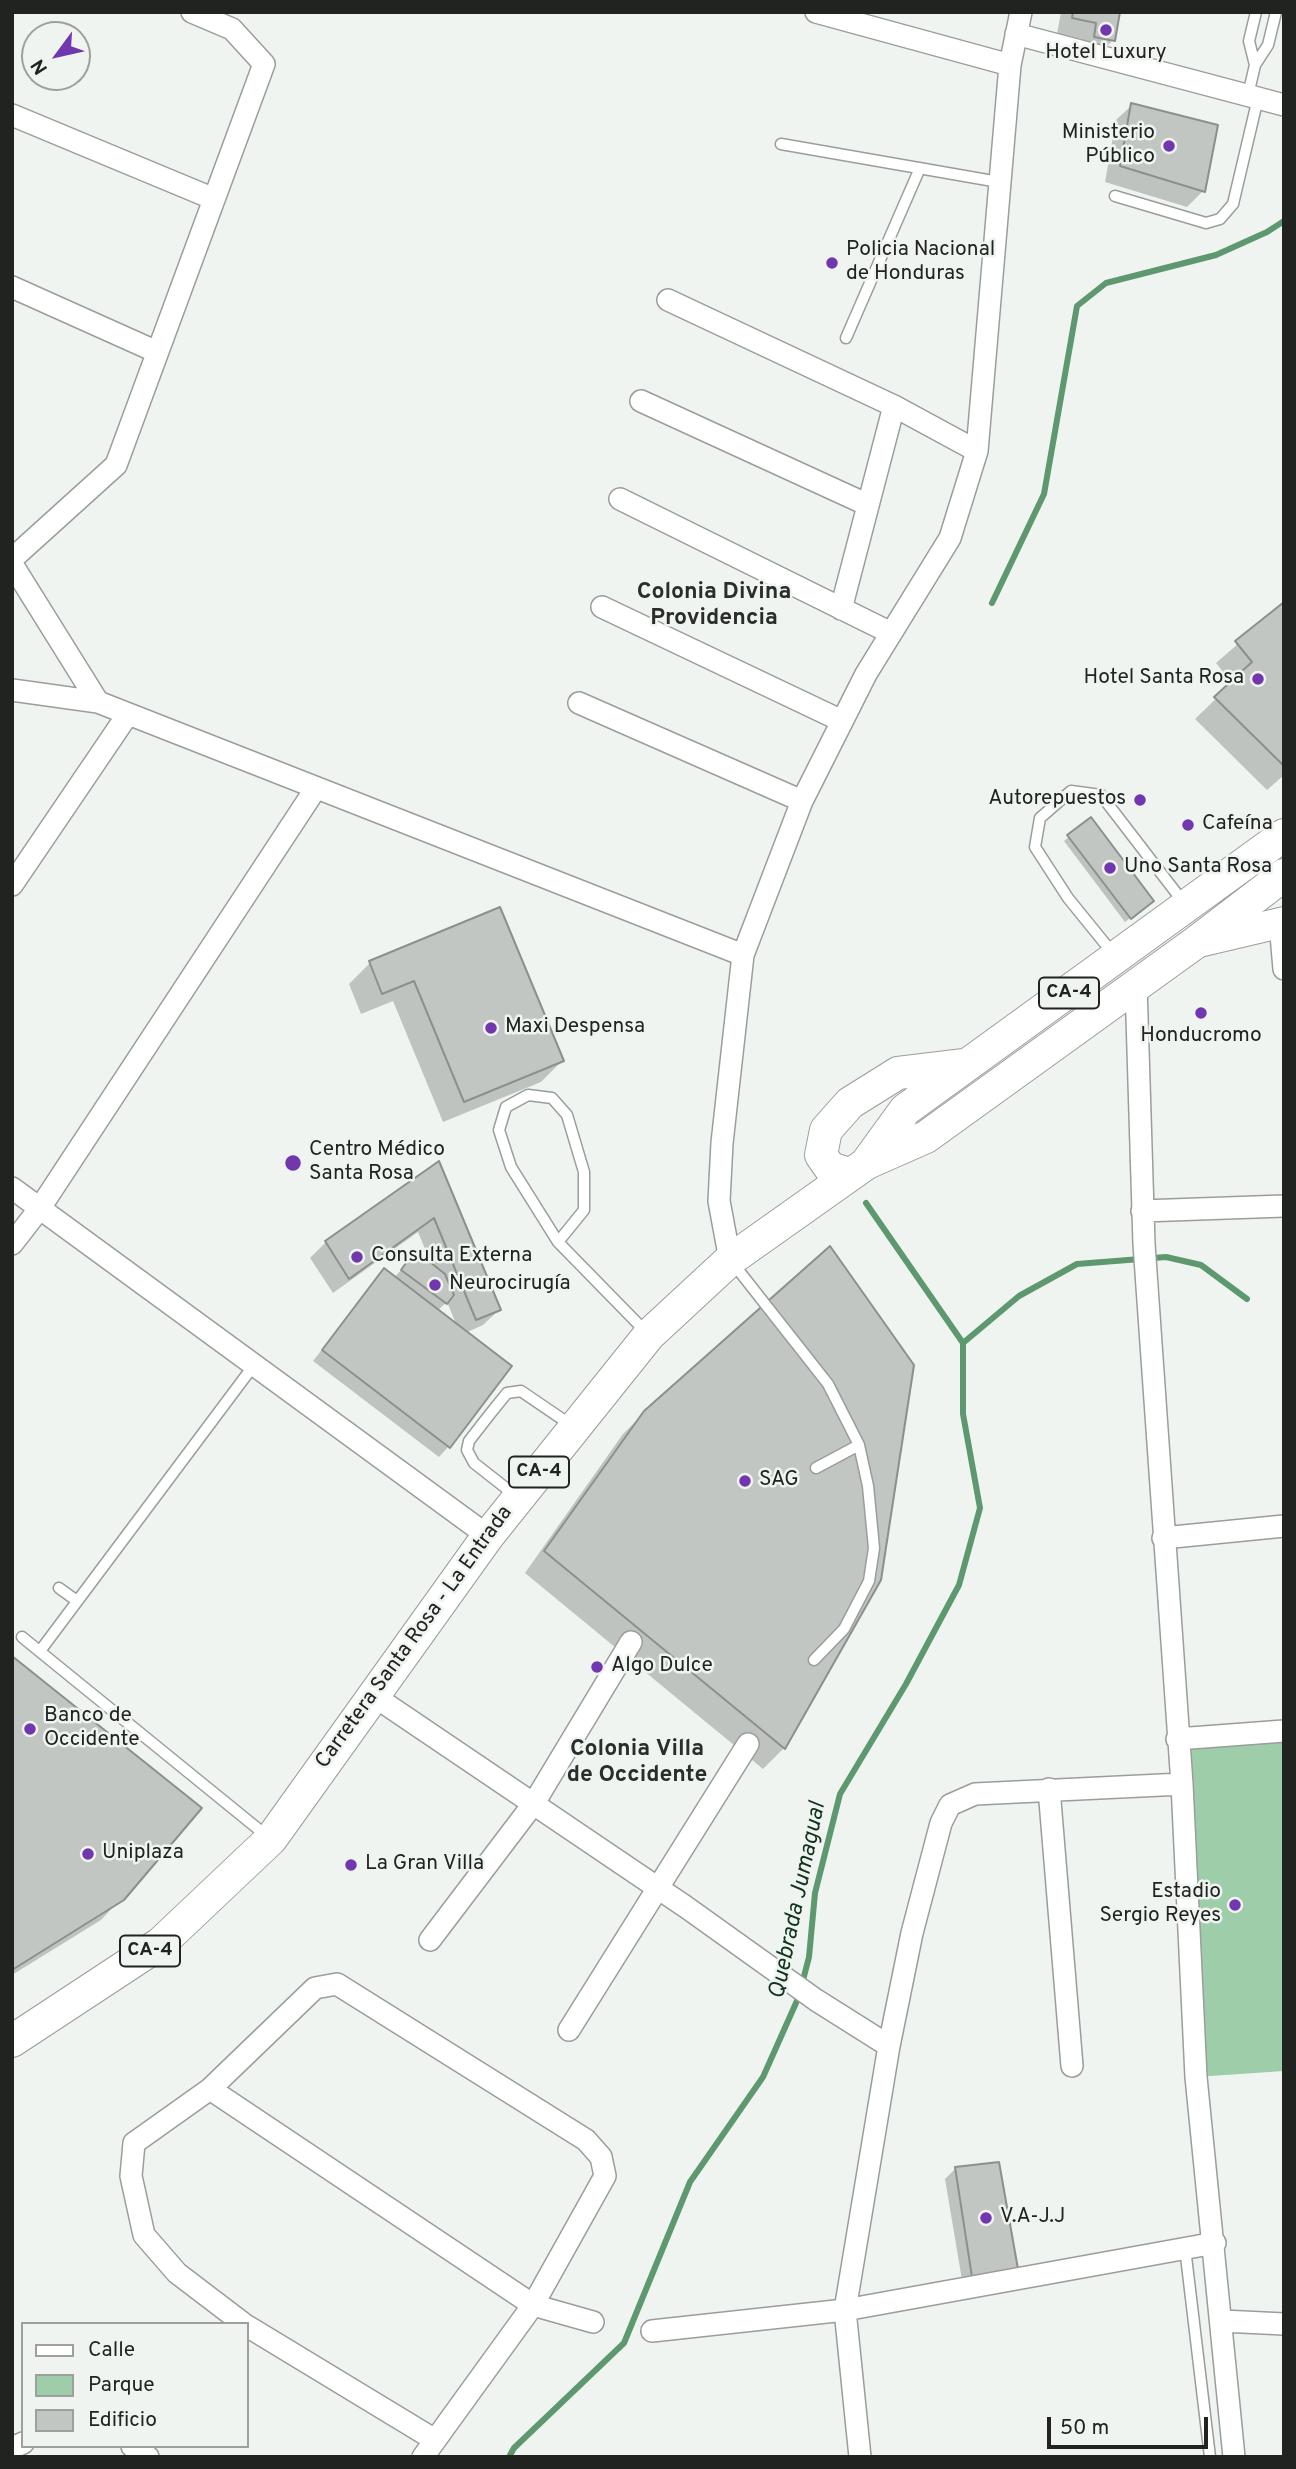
<!DOCTYPE html>
<meta charset="utf-8">
<style>
body{margin:0}
#map{position:relative;width:1296px;height:2469px;overflow:hidden;background:#eff4f0;font-family:Overpass,sans-serif}
canvas{display:block}
.frame{position:absolute;inset:0;border:14px solid #212321;pointer-events:none}
.legend{position:absolute;left:21px;top:2322px;width:228px;height:126px;box-sizing:border-box;background:#eff4f0;border:2px solid #9da09d;margin:0;padding:9px 12px;list-style:none;font-size:21px;color:#212321}
.legend li{display:flex;align-items:center;gap:14px;height:35px}
.legend b{width:35px;border:2px solid #9da09d}
.north{position:absolute;left:21px;top:21px;width:70px;height:70px;box-sizing:border-box;background:#eff4f0;border:2px solid #9da09d;border-radius:50%;rotate:237deg;font-size:19px;font-weight:700;line-height:28px;text-align:center;color:#212321}
.north::after{content:'';display:block;margin:auto;width:24px;height:32px;background:#7137ae;clip-path:polygon(50% 0,100% 100%,50% 72%,0 100%)}
.scale{position:absolute;left:1047px;top:2417px;width:161px;height:32px;box-sizing:border-box;border:4px solid #212321;border-top:0;padding-left:9px;font-size:21px;line-height:24px;white-space:nowrap;color:#212321;-webkit-text-stroke:5px #eff4f0;paint-order:stroke}
</style>
<div id="map">
<canvas width="1296" height="2469"></canvas>
<div class="frame"></div>
<ul class="legend">
<li><b style="height:9px;background:#fff"></b>Calle</li>
<li><b style="height:19px;background:#9dcea9"></b>Parque</li>
<li><b style="height:19px;background:#c2c6c3"></b>Edificio</li>
</ul>
<div class="north">N</div>
<div class="scale">50 m</div>
</div>
<script>
const context = document.querySelector('canvas').getContext('2d');
context.lineJoin = 'round';
function paint(path, color) { context.fillStyle = color; context.fill(path, 'evenodd'); }
const shape = rows => new Path2D(rows.map(r => 'M' + r).join(''));
function trace(path, color, width, dash) { context.strokeStyle = color; context.lineWidth = width; context.lineCap = dash ? 'butt' : 'round'; context.setLineDash(dash || []); context.stroke(path); }
function write(font, color, halo, rows, align = 'center') {
  context.font = font + ' Overpass,sans-serif'; context.lineWidth = 5; context.setLineDash([]); context.textBaseline = 'middle'; context.strokeStyle = halo; context.fillStyle = color; for (const [text, x, y, turn = 0] of rows) {
    context.save(); context.translate(x, y); context.rotate((+turn || 0) * Math.PI / 180); context.textAlign = isNaN(turn) ? turn : align; if (halo) context.strokeText(text, 0, 0); context.fillText(text, 0, 0); context.restore();
  }
}
paint(shape([
 [1284,1729,1284,2071,1196,2077,1177,1739]
]), '#9dcea9');
paint(shape([
 [1061,12,1118,12,1113,40,1097,56,1080,52,1082,39,1057,34],
 [1132,105,1203,191,1187,207,1105,182,1116,120],
 [1284,604,1284,775,1267,790,1195,719,1232,683,1216,663],
 [1090,820,1147,905,1125,922,1064,841],
 [499,910,562,1061,541,1082,443,1122,393,1001,361,1014,349,984,370,963],
 [438,1164,499,1310,483,1325,465,1333,449,1446,439,1457,313,1361,384,1271,394,1278,416,1253,432,1266,418,1232,333,1293,310,1258,326,1242],
 [447,1302,457,1326,437,1311],
 [645,1412,784,1748,763,1769,525,1573,623,1434],
 [12,1659,122,1898,101,1920,12,1975],
 [955,2169,1006,2278,963,2286,945,2179]
]), '#0003');
trace(shape([
 [992,603,1044,494,1077,306,1106,283,1216,255,1267,232,1284,221],
 [963,1343,1019,1296,1077,1264,1166,1257,1201,1265,1247,1299],
 [802,1984,809,1957,815,1893,840,1794,906,1684,959,1585,980,1508,963,1414,963,1343,866,1203],
 [509,2457,514,2448,624,2343,690,2182,763,2077,800,1994]
]), '#5e986f', 6);
const building = shape([
 [1073,12,1120,12,1115,41,1094,37,1096,23,1072,18,1073,12],
 [1131,103,1218,125,1205,192,1120,166,1131,103],
 [1284,602,1284,766,1214,697,1252,662,1235,641,1284,602],
 [1091,817,1154,901,1131,919,1067,835,1091,817],
 [500,907,564,1061,464,1102,414,981,382,994,369,961,500,907],
 [439,1161,501,1310,476,1320,434,1218,349,1279,325,1241,439,1161],
 [830,1246,914,1365,881,1580,785,1749,544,1551,644,1411,830,1246],
 [415,1250,445,1274,454,1295,447,1304,401,1270,415,1250],
 [384,1268,512,1366,450,1448,322,1350,384,1268],
 [12,1656,202,1808,124,1900,12,1970,12,1656],
 [999,2162,1018,2269,972,2277,955,2167,999,2162]
]);
paint(building, '#c2c6c3');
trace(building, '#8c908d', 2);
const lane = shape([
 [1255,65,1249,41,1256,12],
 [1248,95,1255,65,1268,45,1276,12],
 [781,144,999,182],
 [1115,196,1206,223,1220,219,1233,204,1258,98],
 [846,338,920,168],
 [1115,956,1068,898,1035,847,1040,818,1071,791,1101,795,1184,903],
 [558,1242,584,1210,584,1172,567,1115,552,1098,528,1095,506,1107,499,1130,511,1167,558,1242,647,1333],
 [732,1262,828,1384,859,1445,816,1468],
 [516,1496,474,1463,467,1450,469,1441,490,1414,507,1393,521,1391,571,1425],
 [59,1588,77,1601],
 [22,1637,268,1837],
 [40,1651,254,1365],
 [814,1660,844,1629,869,1581,874,1548,868,1486,859,1445],
 [1185,2248,1210,2457]
]);
const street = shape([
 [816,12,1010,65],
 [1016,34,1284,105],
 [12,115,214,199],
 [12,287,157,352],
 [668,300,894,406,977,451],
 [641,401,868,505],
 [620,499,891,633],
 [12,559,116,465,264,64,232,29,192,12],
 [12,564,98,702],
 [602,607,842,721],
 [841,609,894,406],
 [12,690,98,702,743,955],
 [579,703,802,801],
 [12,885,128,714],
 [1280,923,1284,969],
 [1136,985,1144,1244,1182,1784,1196,2077,1234,2457],
 [12,1188,488,1536],
 [1142,1211,1284,1206],
 [12,1244,40,1208,316,788],
 [730,1260,719,1201,722,1143,743,955,802,801,866,674,950,538,977,451,1010,65,1021,12],
 [1163,1538,1284,1526],
 [371,1694,686,1907,816,2000,889,2046],
 [1177,1739,1284,1731],
 [1049,1789,1072,2066],
 [430,1940,534,1803,631,1642],
 [569,2030,748,1744],
 [210,2089,533,2305,593,2322],
 [1222,2321,1284,2324],
 [244,2324,177,2273,144,2235,131,2176,134,2143,210,2089,315,1988,337,1984,586,2140,601,2157,605,2176,533,2305,423,2457],
 [247,2326,435,2440],
 [652,2331,845,2310,1215,2243],
 [132,2446,148,2457],
 [12,2448,23,2443],
 [860,2457,845,2310,889,2046,912,1933,941,1823,950,1805,975,1794,1182,1784]
]);
const secondary = shape([
 [1195,943,1284,922]
]);
const primary = shape([
 [868,1161,905,1110,1284,835],
 [849,1174,830,1168,821,1155,826,1130,850,1103,898,1073,964,1065],
 [12,2041,161,1943,271,1839,488,1536,649,1335,730,1260,867,1163,926,1137,1195,943,1284,875]
]);
trace(lane, '#9a9e9b', 13);
trace(street, '#9a9e9b', 24);
trace(secondary, '#9a9e9b', 32);
trace(primary, '#9a9e9b', 34);
trace(lane, '#fff', 10);
trace(street, '#fff', 21);
trace(secondary, '#fff', 30);
trace(primary, '#fff', 32);
for (const [x, y, r, color] of [
 [1106,30,7,"#7137ae"],
 [1169,146,7,"#7137ae"],
 [832,263,7,"#7137ae"],
 [1258,679,7,"#7137ae"],
 [1140,800,7,"#7137ae"],
 [1188,825,7,"#7137ae"],
 [1110,868,7,"#7137ae"],
 [1201,1013,7,"#7137ae"],
 [491,1028,7,"#7137ae"],
 [293,1163,9,"#7137ae"],
 [357,1257,7,"#7137ae"],
 [435,1285,7,"#7137ae"],
 [745,1481,7,"#7137ae"],
 [597,1667,7,"#7137ae"],
 [30,1729,7,"#7137ae"],
 [88,1854,7,"#7137ae"],
 [351,1865,7,"#7137ae"],
 [1235,1905,7,"#7137ae"],
 [986,2218,7,"#7137ae"]
]) { const dot = new Path2D(); dot.arc(x, y, r, 0, 2 * Math.PI); context.fillStyle = color; context.fill(dot); trace(dot, '#eff4f0', 2.5); }
for (const [x, y, w] of [
 [1069,993,60],
 [539,1472,60],
 [150,1951,60]
]) { const box = new Path2D(); box.roundRect(x - w / 2, y - 15.5, w, 31, 5); context.fillStyle = '#eff4f0'; context.fill(box); trace(box, '#212321', 2); }
write('bold 19px', '#212321', null, [
 ["CA-4",1069,993],
 ["CA-4",539,1472],
 ["CA-4",150,1951]
]);
write('21px', '#212321', '#eff4f0', [
 ["Hotel Luxury",1106,54,"center"],
 ["Ministerio",1155,134,"right"],
 ["Público",1155,158,"right"],
 ["Policia Nacional",846,251],
 ["de Honduras",846,275],
 ["Hotel Santa Rosa",1244,679,"right"],
 ["Autorepuestos",1126,800,"right"],
 ["Cafeína",1202,825],
 ["Uno Santa Rosa",1124,868],
 ["Maxi Despensa",505,1028],
 ["Honducromo",1201,1037,"center"],
 ["Centro Médico",309,1151],
 ["Santa Rosa",309,1175],
 ["Consulta Externa",371,1257],
 ["Neurocirugía",449,1285],
 ["SAG",759,1481],
 ["Algo Dulce",611,1667],
 ["Banco de",44,1717],
 ["Occidente",44,1741],
 ["Uniplaza",102,1854],
 ["La Gran Villa",365,1865],
 ["Estadio",1221,1893,"right"],
 ["Sergio Reyes",1221,1917,"right"],
 ["V.A-J.J",1000,2218]
], 'left');
write('21px', '#212321', '#eff4f0', [
 ["Carretera Santa Rosa - La Entrada",415,1638,-54]
]);
write('bold 23px', '#2a2d2a', '#eff4f0', [
 ["Colonia Divina",714,593],
 ["Providencia",714,619],
 ["Colonia Villa",637,1750],
 ["de Occidente",637,1776]
]);
write('italic 23px', '#11341d', '#eff4f0', [
 ["Quebrada Jumagual",799,1901,-78]
]);
</script>
